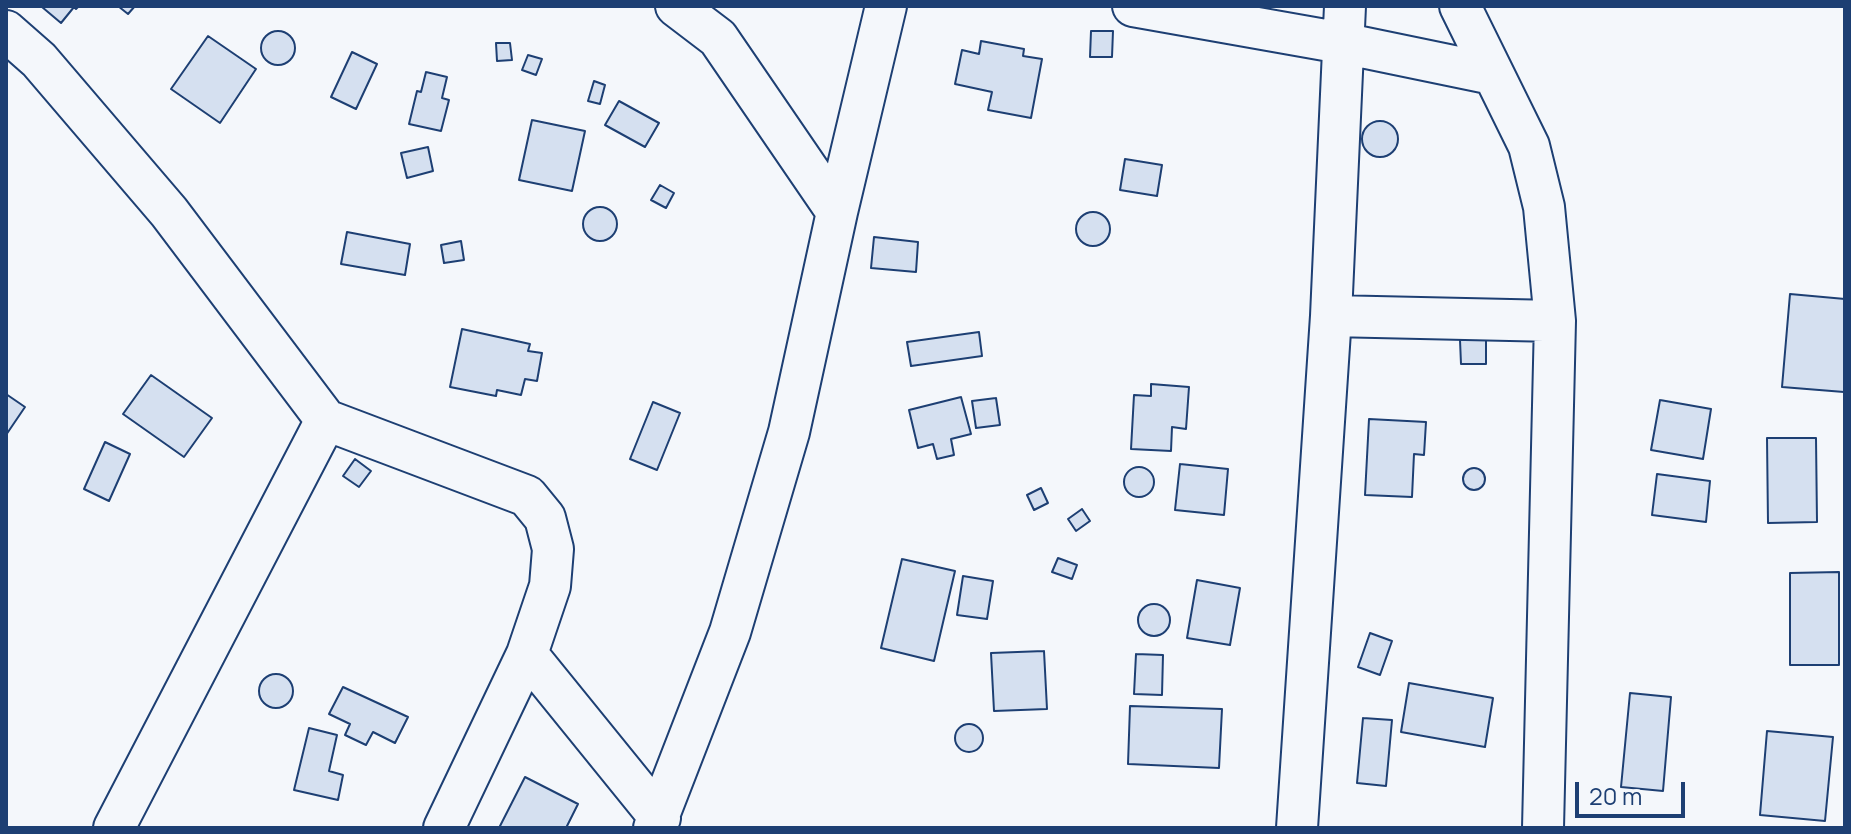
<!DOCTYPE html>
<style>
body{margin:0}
#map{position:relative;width:1851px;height:834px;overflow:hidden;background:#f4f7fb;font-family:Manrope,sans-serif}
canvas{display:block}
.frame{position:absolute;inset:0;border:8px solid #1d3f73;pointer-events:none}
.scale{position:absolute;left:1575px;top:782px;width:110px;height:36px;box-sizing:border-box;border:4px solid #1d3f73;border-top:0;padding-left:10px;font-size:24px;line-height:28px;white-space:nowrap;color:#1d3f73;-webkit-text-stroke:6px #f4f7fb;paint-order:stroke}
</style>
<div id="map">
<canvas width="1851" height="834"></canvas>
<div class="frame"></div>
<div class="scale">20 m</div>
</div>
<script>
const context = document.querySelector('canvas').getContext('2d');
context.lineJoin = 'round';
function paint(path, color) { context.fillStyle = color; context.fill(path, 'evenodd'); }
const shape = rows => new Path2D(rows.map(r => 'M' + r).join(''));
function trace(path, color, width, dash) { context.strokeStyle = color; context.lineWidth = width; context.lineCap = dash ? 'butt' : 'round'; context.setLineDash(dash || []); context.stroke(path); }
const building = shape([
 [79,6,76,9,74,7,61,23,42,7,79,6],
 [118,6,135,6,128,14,118,6],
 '261 48a17 17 0 1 1 34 0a17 17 0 1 1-34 0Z',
 [1091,31,1113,31,1112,57,1090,57,1091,31],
 [208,36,256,69,220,123,171,89,208,36],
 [981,41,1024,49,1023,56,1042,59,1031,118,988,110,992,92,955,84,962,50,979,54,981,41],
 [496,43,510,43,512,60,497,61,496,43],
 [352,52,377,64,356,109,331,97,352,52],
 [528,55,542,59,536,75,522,70,528,55],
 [426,72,447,77,442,98,449,100,441,131,409,124,417,91,421,92,426,72],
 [594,81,605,85,600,104,588,101,594,81],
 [619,101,659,123,645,147,605,125,619,101],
 [532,120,585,131,572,191,519,180,532,120],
 '1362 139a18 18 0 1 1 36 0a18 18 0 1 1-36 0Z',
 [428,147,433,171,407,178,401,153,428,147],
 [1125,159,1162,165,1157,196,1120,190,1125,159],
 [660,185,674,193,666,208,651,200,660,185],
 '583 224a17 17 0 1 1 34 0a17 17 0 1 1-34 0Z',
 '1076 229a17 17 0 1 1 34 0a17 17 0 1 1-34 0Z',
 [347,232,410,244,405,275,341,264,347,232],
 [874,237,918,242,916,272,871,268,874,237],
 [461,241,464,260,444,263,441,245,461,241],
 [1790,294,1845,299,1844,392,1782,387,1790,294],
 [462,329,530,344,528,351,542,353,537,381,525,379,521,395,497,390,496,396,450,387,462,329],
 [979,332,982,356,911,366,907,342,979,332],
 [1486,339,1486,364,1461,364,1460,340,1486,339],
 [151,375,212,418,184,457,123,414,151,375],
 [1151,384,1189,387,1186,429,1172,427,1171,451,1131,449,1134,395,1151,396,1151,384],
 [6,394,25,407,6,435,6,394],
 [961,397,971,434,951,439,954,455,937,459,933,444,918,448,909,410,961,397],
 [996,398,1000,425,976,428,972,401,996,398],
 [1660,400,1711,409,1703,459,1651,450,1660,400],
 [653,402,680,413,657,470,630,459,653,402],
 [1369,419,1426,422,1424,455,1414,454,1412,497,1365,495,1369,419],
 [1767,438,1816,438,1817,522,1768,523,1767,438],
 [105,442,130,454,109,501,84,489,105,442],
 [355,459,371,471,359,487,343,476,355,459],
 [1180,464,1228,469,1224,515,1175,510,1180,464],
 '1124 482a15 15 0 1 1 30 0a15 15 0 1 1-30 0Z',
 '1463 479a11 11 0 1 1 22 0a11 11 0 1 1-22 0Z',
 [1657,474,1710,481,1706,522,1652,515,1657,474],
 [1041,488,1048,503,1034,510,1027,495,1041,488],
 [1082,509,1090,521,1076,531,1068,519,1082,509],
 [1058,558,1077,565,1072,579,1052,572,1058,558],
 [902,559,955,571,934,661,881,648,902,559],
 [1839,572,1839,665,1790,665,1790,573,1839,572],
 [963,576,993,581,987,619,957,615,963,576],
 [1197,580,1240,588,1230,645,1187,638,1197,580],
 '1138 620a16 16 0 1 1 32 0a16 16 0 1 1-32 0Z',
 [1370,633,1392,641,1380,675,1358,667,1370,633],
 [1044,651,1047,709,994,711,991,653,1044,651],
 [1136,654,1163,655,1162,695,1134,694,1136,654],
 '259 691a17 17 0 1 1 34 0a17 17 0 1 1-34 0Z',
 [1409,683,1493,698,1485,747,1401,732,1409,683],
 [343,687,408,717,395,743,373,732,366,745,345,735,350,724,329,714,343,687],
 [1630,693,1671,697,1663,791,1621,787,1630,693],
 [1130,706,1222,709,1219,768,1128,764,1130,706],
 [1363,718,1392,720,1386,786,1357,783,1363,718],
 '955 738a14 14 0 1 1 28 0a14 14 0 1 1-28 0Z',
 [309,728,337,735,329,771,343,775,338,800,294,790,309,728],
 [1767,731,1833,737,1825,821,1760,815,1767,731],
 [525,777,578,804,566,828,499,828,525,777]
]);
paint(building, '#d5e0f0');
trace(building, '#1d3f73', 2);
const minor = shape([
 [676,6,718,38,837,212],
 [1133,6,1342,43,1492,74],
 [1460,6,1529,146,1544,207,1555,321,1543,828],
 [6,31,39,60,169,212,326,420,527,496,545,518,553,549,550,586,527,654,444,828],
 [1331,316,1555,321],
 [527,654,660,818],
 [114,828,326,420],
 [654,828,730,632,789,432,837,212,886,6],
 [1297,828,1331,316,1345,6]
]);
trace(minor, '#1d3f73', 44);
trace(minor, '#f4f7fb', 40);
</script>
